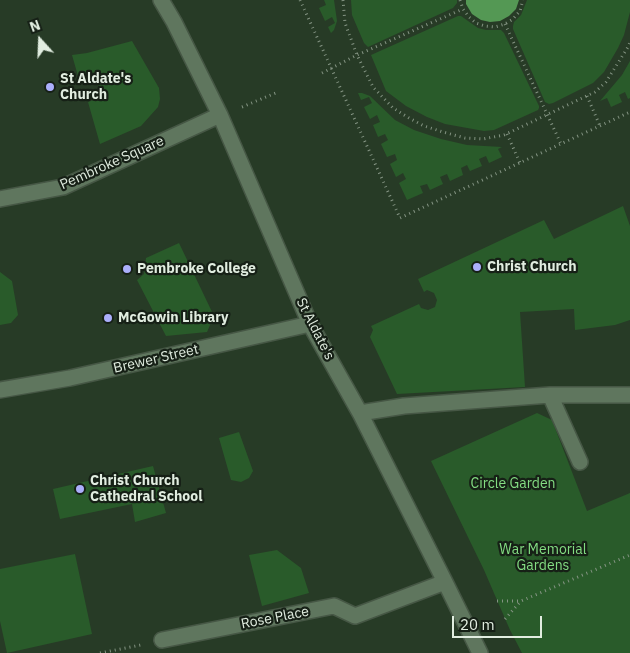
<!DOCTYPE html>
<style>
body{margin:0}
#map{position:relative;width:630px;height:653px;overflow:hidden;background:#273b26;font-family:"IBM Plex Sans",sans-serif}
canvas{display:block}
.north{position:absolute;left:15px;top:15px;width:50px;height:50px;-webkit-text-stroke:4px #162016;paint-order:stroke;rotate:340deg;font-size:14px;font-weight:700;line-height:20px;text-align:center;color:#e1ede0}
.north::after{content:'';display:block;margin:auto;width:18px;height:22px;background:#e1ede0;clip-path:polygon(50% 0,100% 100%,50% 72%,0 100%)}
.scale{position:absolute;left:452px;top:616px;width:90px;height:22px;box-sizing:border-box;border:2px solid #e1ede0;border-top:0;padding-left:6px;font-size:15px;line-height:18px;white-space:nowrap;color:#e1ede0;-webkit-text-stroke:4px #162016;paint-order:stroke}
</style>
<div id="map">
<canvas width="630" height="653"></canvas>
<div class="north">N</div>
<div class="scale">20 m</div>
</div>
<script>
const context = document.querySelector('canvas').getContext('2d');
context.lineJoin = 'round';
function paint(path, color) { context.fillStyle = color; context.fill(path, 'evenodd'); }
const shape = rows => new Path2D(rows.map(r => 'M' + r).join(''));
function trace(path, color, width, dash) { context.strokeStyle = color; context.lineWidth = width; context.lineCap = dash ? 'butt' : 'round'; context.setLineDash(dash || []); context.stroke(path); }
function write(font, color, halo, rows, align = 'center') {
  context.font = font + ' "IBM Plex Sans",sans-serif'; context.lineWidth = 4.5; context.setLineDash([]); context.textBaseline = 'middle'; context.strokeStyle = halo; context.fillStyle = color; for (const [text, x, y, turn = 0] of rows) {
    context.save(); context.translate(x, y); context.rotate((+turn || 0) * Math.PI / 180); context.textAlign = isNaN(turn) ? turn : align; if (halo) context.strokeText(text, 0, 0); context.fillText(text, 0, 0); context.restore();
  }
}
paint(shape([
 [324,0,334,0,337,21,334,30,331,33,328,27,335,23,332,17,325,21,319,8,326,5],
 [351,0,457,0,457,3,453,8,368,47,364,43,352,15],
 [527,0,630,0,630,12,624,35,618,48,604,72,593,83,553,103,549,104,545,102,513,29,513,26,514,22,521,15],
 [458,16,461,16,478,28,486,30,501,30,504,33,539,106,539,108,538,110,494,130,484,131,445,124,427,117,406,106,386,91,371,55],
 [132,41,159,88,160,99,158,107,141,126,100,144,88,102,102,97,95,72,78,76,72,55,87,53],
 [630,61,630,98,628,99,625,92,619,95,622,102,611,107,607,98,600,101,622,75],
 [358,93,362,93,370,96,395,120,414,130,441,139,467,145,502,147,498,149,502,157,489,163,486,156,479,159,482,166,470,171,467,165,461,168,463,175,450,181,447,174,440,177,443,184,430,190,427,184,420,186,423,193,407,200,399,183,406,179,403,173,396,177,390,164,397,160,395,154,387,157,381,144,388,140,385,134,378,137,373,125,380,122,377,115,370,119,364,107,372,103,369,97,361,100],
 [623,206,630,226,630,320,615,325,575,330,574,309,520,312,525,387,397,394,370,337,373,330,371,326,419,304,421,308,428,310,435,307,437,300,434,293,427,290,424,292,418,279,544,220,554,239],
 [179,243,214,316,207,332,166,336,137,280,144,274,146,258],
 [0,272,12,281,18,315,11,323,0,325],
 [537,413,552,420,587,511,630,493,630,653,522,653,510,630,484,570,431,461],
 [239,432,253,471,249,478,241,482,231,480,219,438],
 [153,466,166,513,135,522,132,504,60,519,53,489],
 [277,550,301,568,309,593,262,606,249,555],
 [75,554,92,634,7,653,0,621,0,569]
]), '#295b2a');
paint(shape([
 [466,0,519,0,516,9,509,16,500,21,490,22,481,20,472,14,466,4]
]), '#549854');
const minor = shape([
 [161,0,174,22,220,115,310,324,360,413,445,582,480,653],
 [0,199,63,187,220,115],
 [0,390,70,378,310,324],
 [550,395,580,462],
 [360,413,404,406,550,395,630,395],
 [162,640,334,606,355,616,445,582]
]);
trace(minor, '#465745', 18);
trace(shape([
 [300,0,400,218,630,112],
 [343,0,345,23,357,55,373,87,393,108,409,118,424,126,443,132,465,138,483,139,504,135,595,92,606,82,628,47,630,42],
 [460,0,463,9,469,17,476,23,485,26,495,27,505,24,513,19,520,11,523,0],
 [505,24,561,144],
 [322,73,357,55,463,9],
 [587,96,600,126],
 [242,107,278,92],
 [507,134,520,163],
 [497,601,521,601,630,555],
 [505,619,521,601],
 [100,653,141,645]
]), '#849483', 3, [1, 4]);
trace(minor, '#5f765e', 15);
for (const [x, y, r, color] of [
 [50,87,5,"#abaffb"],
 [477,267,5,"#abaffb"],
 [127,269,5,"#abaffb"],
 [108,318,5,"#abaffb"],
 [80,489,5,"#abaffb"]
]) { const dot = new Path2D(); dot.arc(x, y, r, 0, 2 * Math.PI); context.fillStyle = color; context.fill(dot); trace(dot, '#162016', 2); }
write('bold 14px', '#e1ede0', '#162016', [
 ["St Aldate's",60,79],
 ["Church",60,95],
 ["Christ Church",487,267],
 ["Pembroke College",137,269],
 ["McGowin Library",118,318],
 ["Christ Church",90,481],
 ["Cathedral School",90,497]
], 'left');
write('14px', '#e1ede0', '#162016', [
 ["Pembroke Square",112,163,-24],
 ["St Aldate's",315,329,63],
 ["Brewer Street",156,359,-13],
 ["Rose Place",275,618,-11]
]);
write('14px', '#83dc82', '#162016', [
 ["Circle Garden",513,484],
 ["War Memorial",543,550],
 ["Gardens",543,566]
]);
</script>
